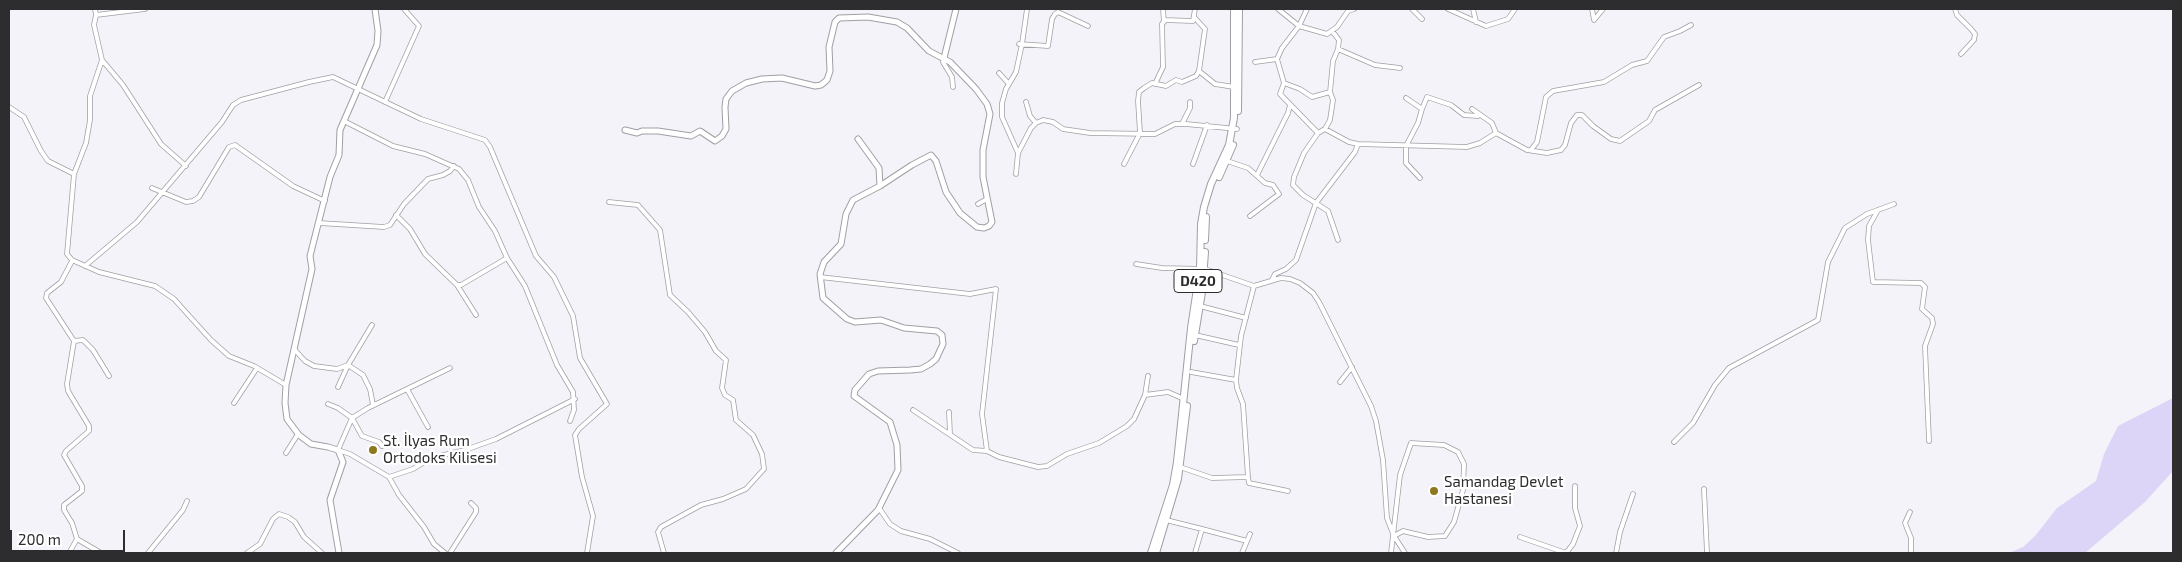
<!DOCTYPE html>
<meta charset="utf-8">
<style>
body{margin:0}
#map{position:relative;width:2182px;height:562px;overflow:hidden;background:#f4f3f9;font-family:"Exo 2",sans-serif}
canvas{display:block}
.frame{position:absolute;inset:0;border:10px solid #2d2d2f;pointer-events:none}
.scale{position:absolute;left:10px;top:530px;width:115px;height:22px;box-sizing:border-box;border:2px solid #2d2d2f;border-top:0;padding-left:6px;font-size:15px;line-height:18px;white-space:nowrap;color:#2d2d2f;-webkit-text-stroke:4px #fff;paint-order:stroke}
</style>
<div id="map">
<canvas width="2182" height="562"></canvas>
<div class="frame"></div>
<div class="scale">200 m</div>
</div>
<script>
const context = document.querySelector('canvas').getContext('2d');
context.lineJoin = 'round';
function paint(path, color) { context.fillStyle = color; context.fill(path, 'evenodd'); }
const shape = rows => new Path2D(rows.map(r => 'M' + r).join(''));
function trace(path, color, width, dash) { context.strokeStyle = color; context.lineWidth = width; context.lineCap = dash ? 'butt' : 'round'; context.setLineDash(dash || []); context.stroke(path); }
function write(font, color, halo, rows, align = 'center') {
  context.font = font + ' "Exo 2",sans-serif'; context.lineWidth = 4.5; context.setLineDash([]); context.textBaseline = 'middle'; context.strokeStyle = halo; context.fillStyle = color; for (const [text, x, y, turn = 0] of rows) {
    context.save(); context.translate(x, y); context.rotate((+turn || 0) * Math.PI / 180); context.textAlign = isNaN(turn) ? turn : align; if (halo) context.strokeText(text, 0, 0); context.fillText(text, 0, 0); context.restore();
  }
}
paint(shape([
 [2173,398,2173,471,2145,502,2085,553,2009,553,2023,547,2035,536,2057,508,2096,481,2104,454,2118,426]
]), '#dcd5f8');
const street = shape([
 [95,9,96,15,94,25,102,60,90,96,90,120,86,143,74,174,67,254,72,260,99,272,155,286,174,299,211,340,229,356,254,366,286,385],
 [1027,9,1022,44,1016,72,1006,89,1002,103,1002,117,1018,153,1031,128,1036,123,1043,120,1053,122,1063,129,1090,133,1155,134,1175,124,1186,124,1237,129],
 [1163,9,1164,22],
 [1278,9,1299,26,1327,34,1337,27,1348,11,1354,9],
 [1307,9,1299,26,1282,48,1277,59,1284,83,1280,94,1318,133],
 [1412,9,1422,19],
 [1448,9,1486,26,1508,19,1515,9],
 [1473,9,1476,22],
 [1592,9,1594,20,1603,9],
 [1955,9,1957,15,1971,29,1975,34,1974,40,1961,54],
 [96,15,145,9],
 [1194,17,1205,29,1199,71],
 [1019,44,1048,46,1052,19,1055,14,1058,12,1088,26],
 [1338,49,1375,65,1400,68],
 [944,58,943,62,952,77,953,87],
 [102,60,123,85,161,144,186,166],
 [1255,62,1277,59],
 [999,73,1009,84],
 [1284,83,1300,89,1312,97,1330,92,1333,61,1338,49,1339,40,1332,31],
 [1155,84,1163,67,1162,24,1165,20,1193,21,1195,9],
 [1406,98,1422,109,1418,123,1406,146,1406,163,1420,178],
 [385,102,419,26,404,9],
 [1026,102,1030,116,1036,123],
 [9,107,24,117,41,151,48,161,74,174],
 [1422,109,1427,97,1451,105,1464,115,1478,116],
 [344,121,393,146,425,154,459,169,468,180,479,207,495,231,507,258,525,286,557,365,573,392,574,410,570,421],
 [1182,124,1190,108,1190,102],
 [1325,129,1330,120,1333,100,1330,92],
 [1496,133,1527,150,1547,153,1561,150,1565,145,1571,123,1577,115,1582,115,1593,126,1611,139,1620,141,1649,121,1655,110,1699,85],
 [1531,150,1537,142,1546,97,1553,91,1604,82,1632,65,1647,61,1664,37,1680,31,1691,25],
 [1227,161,1248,168,1265,183,1273,185,1279,194,1250,216],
 [1124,164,1140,133,1138,101,1139,92,1144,88,1152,83,1166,86,1176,80,1182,82,1196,76,1199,71,1215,84,1234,87],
 [1193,164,1207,125],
 [1016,174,1018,153],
 [1257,175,1288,113,1290,105],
 [152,188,186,202,193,201,199,197,229,147,235,145,293,186,325,201],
 [609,202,638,205,660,230,670,295,688,312,705,332,716,351,726,360,722,388,725,395,733,400,736,420,753,435,762,454,764,469,746,489,723,499,701,505,661,527,658,532,664,553],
 [978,204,987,199],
 [1878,210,1869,226,1868,240,1873,282,1921,283,1925,287,1922,309,1932,318,1933,324,1925,346,1929,441],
 [396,215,410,229,425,254,457,285,461,285,507,258],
 [319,223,384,227,390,225,404,204,428,179,443,175,450,171,454,166],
 [1338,240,1328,211,1303,195,1293,185,1294,177,1304,153,1318,133,1325,129,1349,142,1358,144,1467,147,1480,143,1496,133,1492,123,1472,109],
 [72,261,61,282,47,293,46,298,74,341,67,384,68,391,89,426,89,431,66,451,64,455,82,486,82,491,64,505,64,510,72,523,77,539,101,553],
 [1136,264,1162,268,1205,269,1254,286,1281,278,1290,279,1300,283,1313,293,1319,302,1371,406,1376,421,1383,460,1387,518,1394,536,1405,553],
 [85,266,137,222,222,122,233,105,241,100,309,82,333,77,421,119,485,140,490,147,536,256,554,277,573,316,580,358,607,404,579,429,575,435,582,477,593,516,587,553],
 [820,277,970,294,996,289,982,414,987,451],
 [1272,280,1275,274,1286,269,1296,260,1316,203,1355,152,1358,144],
 [457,285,476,315],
 [1254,286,1241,336,1236,380,1237,388,1243,404,1248,477,1249,483,1288,491],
 [1200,306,1246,318],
 [1195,335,1239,345],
 [74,341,83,340,93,350,109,376],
 [294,349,305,361,314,366,337,369,348,365,363,375,370,389,373,405],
 [1191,372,1236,380],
 [1340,382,1352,367],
 [338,387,348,365,372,325],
 [407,389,428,427],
 [1145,395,1148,376],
 [234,403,257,368],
 [328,404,338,408,352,418,362,436,379,442,382,446],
 [913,410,973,450,987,451,999,457,1038,467,1047,466,1067,454,1099,443,1127,426,1134,419,1145,395,1168,392,1184,399],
 [949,412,950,434],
 [1674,442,1693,423,1715,385,1729,368,1818,320,1828,262,1845,228,1867,214,1894,204],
 [286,453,298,434],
 [1180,467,1212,478,1248,477],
 [389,477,413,469,431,458,465,450,496,439,575,399],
 [1704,489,1707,553],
 [879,508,890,524,901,531,930,539,958,553],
 [1910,512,1905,523,1911,538,1911,553],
 [1166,520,1202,529,1195,553],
 [1202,529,1247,541],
 [1520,537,1566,553],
 [69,553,77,539],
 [148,553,183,510,187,501],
 [247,553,260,544,273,519,279,514,288,517,295,522,304,537,322,553],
 [445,553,434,544,424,527,399,495,389,477,350,454,338,450,352,418,368,408,450,368],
 [450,553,476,512,476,508,471,503],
 [1242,553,1250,534],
 [1391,553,1400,475,1411,443,1444,445,1458,452,1464,464,1463,490,1454,522,1445,536,1428,537,1403,531,1394,536],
 [1566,553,1573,544,1580,526,1575,508,1575,486],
 [1616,553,1620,532,1633,494]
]);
const secondary = shape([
 [944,58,956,9],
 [625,130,637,133,642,131,658,131,691,136,700,131,715,141,722,136,726,129,725,107,726,99,732,91,746,83,762,79,782,78,815,86,821,85,827,80,830,71,829,47,835,22,839,18,868,17,897,22,907,28,929,51,950,62,976,89,987,104,990,114,983,150,983,177,992,222,989,226,984,228,977,227,960,213,946,192,936,161,931,155,912,165,880,186,853,200,846,214,841,244,824,262,820,274,823,298,847,319,855,322,881,320,904,328,937,331,942,335,943,344,936,359,930,364,921,369,910,370,878,371,869,374,855,390,854,396,890,422,897,445,898,470,878,510,836,553],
 [858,139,879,168,880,186],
 [339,553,330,500,343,462,338,450,328,447,311,444,299,435,287,419,285,403,286,385,312,269,310,256,330,177,339,155,340,130,377,45,378,31,375,9]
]);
const highway = shape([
 [1238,111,1239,9],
 [1219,177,1233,145],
 [1205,240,1206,217],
 [1194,341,1202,292,1205,252],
 [1151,553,1173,485,1177,462,1191,328,1200,269,1201,224,1204,207,1211,184,1229,145,1234,118,1234,9],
 [1156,553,1178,479,1187,406]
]);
trace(street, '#a09fa4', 5.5);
trace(secondary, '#a09fa4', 7);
trace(highway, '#a09fa4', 8);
trace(street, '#fff', 4);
trace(secondary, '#fff', 5);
trace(highway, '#fff', 6);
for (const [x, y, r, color] of [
 [373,450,5,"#8e781d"],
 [1434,491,5,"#8e781d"]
]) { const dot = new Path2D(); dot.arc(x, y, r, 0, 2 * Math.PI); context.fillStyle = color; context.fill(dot); trace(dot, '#fff', 2); }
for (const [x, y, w] of [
 [1198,281,48]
]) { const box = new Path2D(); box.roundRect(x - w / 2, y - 11.5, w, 23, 4); context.fillStyle = '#fff'; context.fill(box); trace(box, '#2d2d2f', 1); }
write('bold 14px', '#2d2d2f', null, [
 ["D420",1198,281]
]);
write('15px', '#2d2d2f', '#fff', [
 ["St. İlyas Rum",383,441],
 ["Ortodoks Kilisesi",383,458],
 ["Samandag Devlet",1444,482],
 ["Hastanesi",1444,499]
], 'left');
</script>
